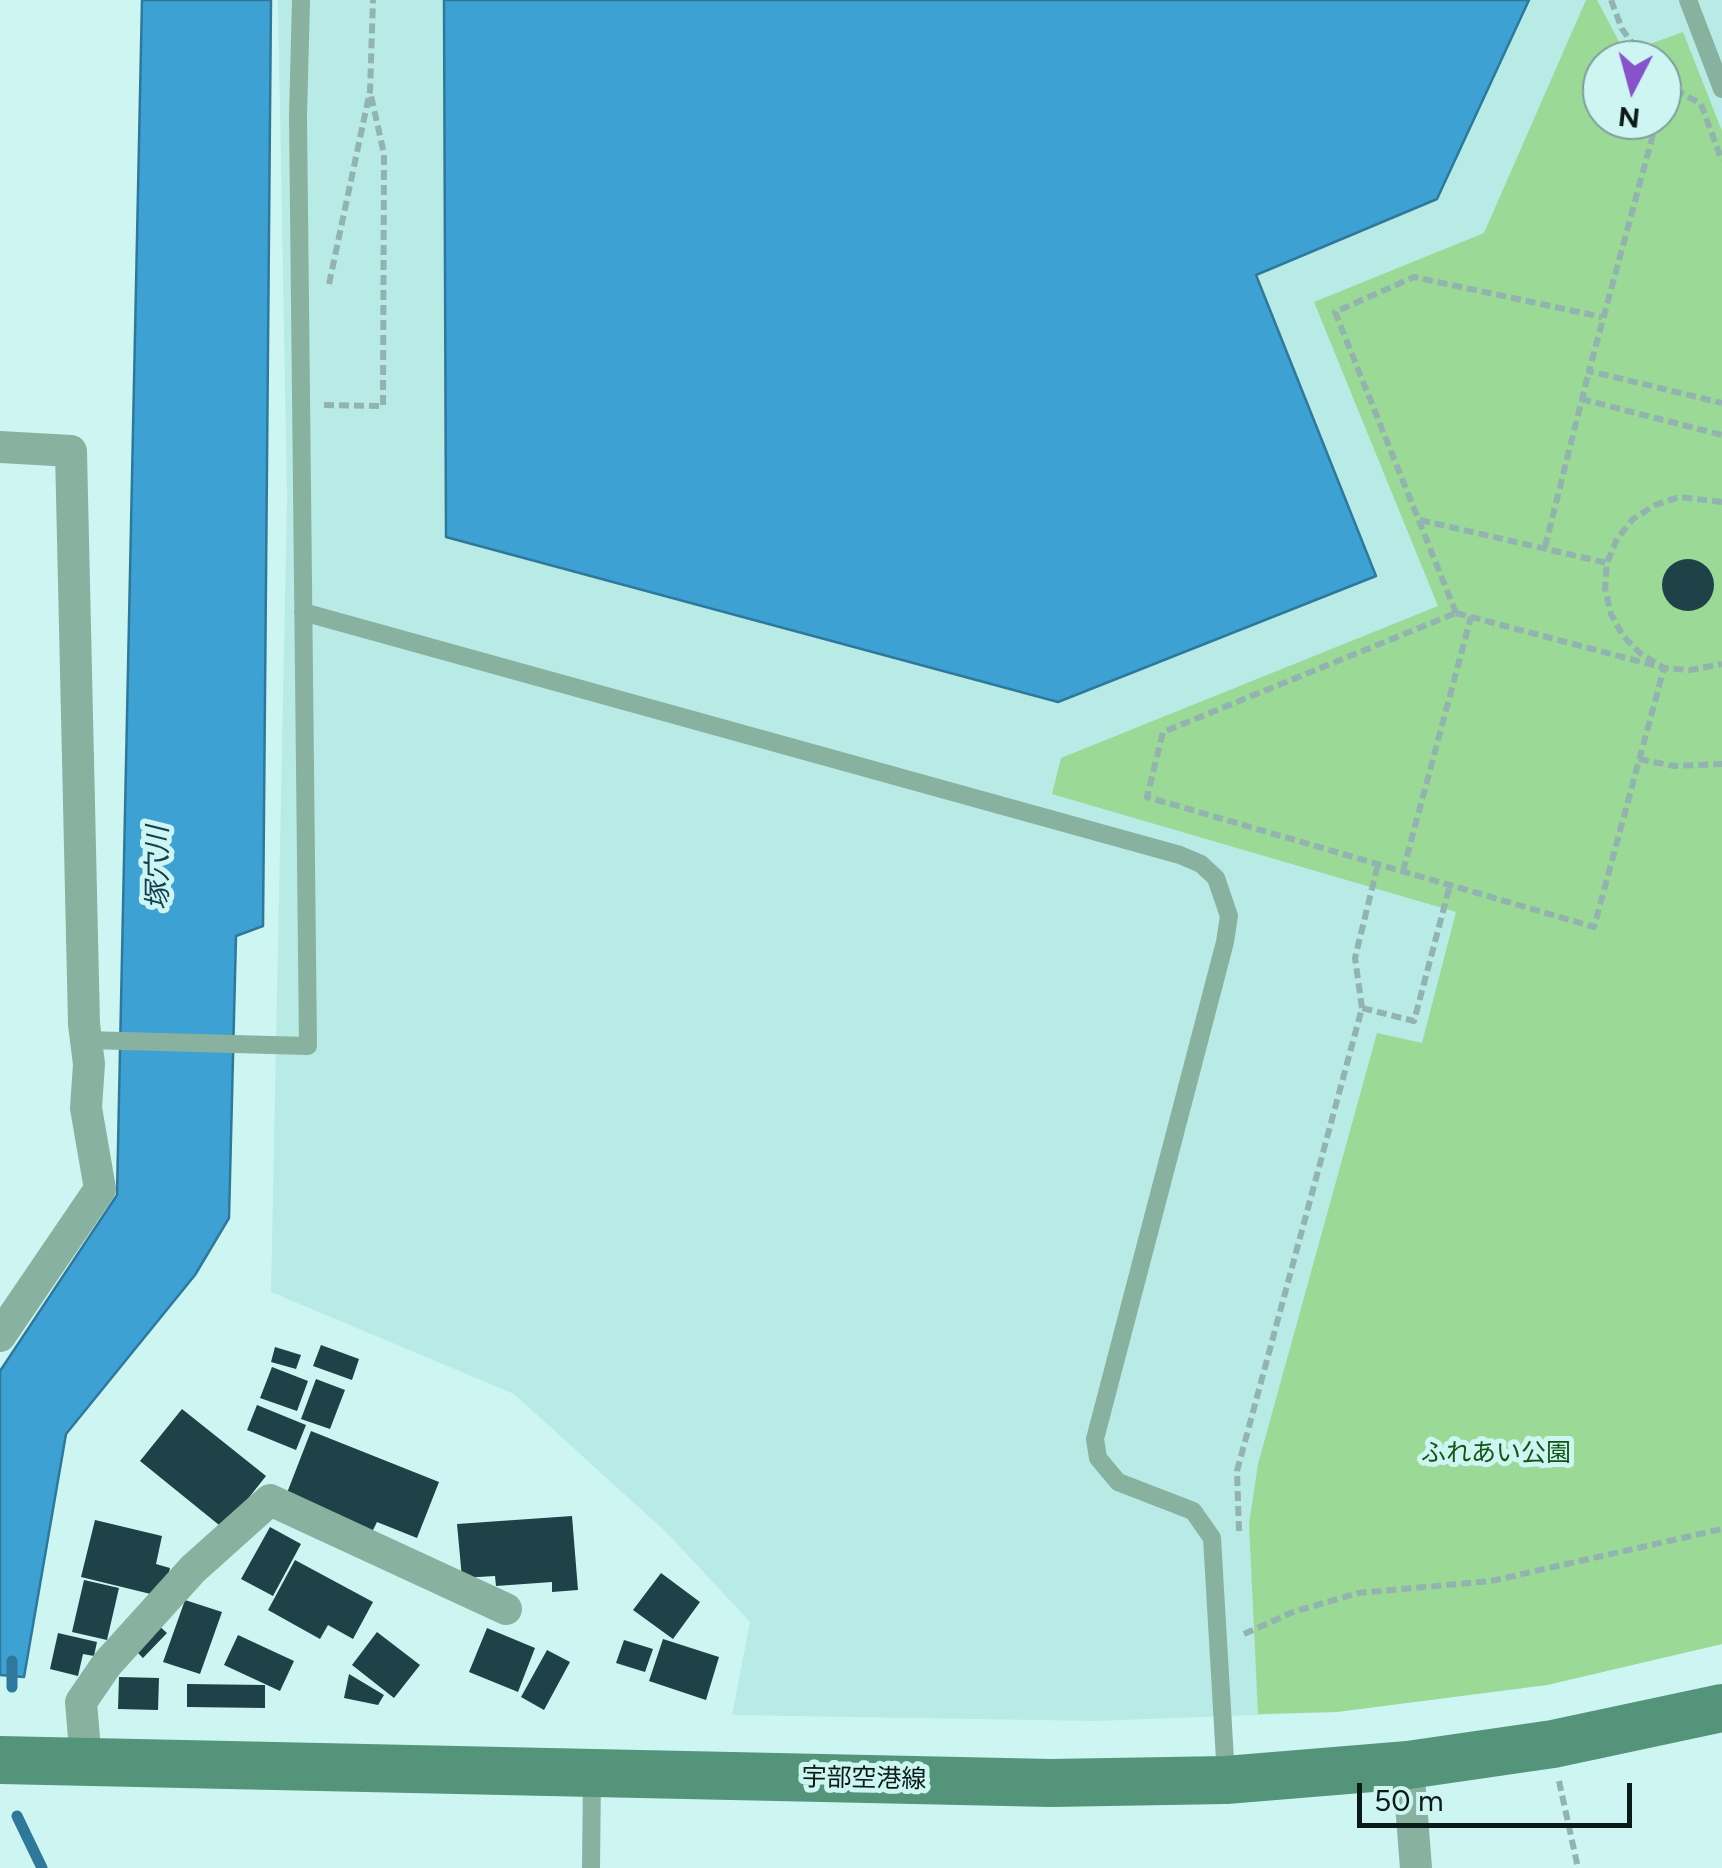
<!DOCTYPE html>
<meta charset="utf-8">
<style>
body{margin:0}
#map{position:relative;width:1722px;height:1868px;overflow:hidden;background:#cdf6f2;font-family:Figtree,sans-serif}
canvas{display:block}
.north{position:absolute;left:1582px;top:40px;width:100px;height:100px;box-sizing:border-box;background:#cdf6f2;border:2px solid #7f9e9b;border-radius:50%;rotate:186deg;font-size:28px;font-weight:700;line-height:40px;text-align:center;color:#0a1a18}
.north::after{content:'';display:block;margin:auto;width:35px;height:45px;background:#8753cb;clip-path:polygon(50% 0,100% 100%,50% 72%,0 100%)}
.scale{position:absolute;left:1357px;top:1783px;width:275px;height:45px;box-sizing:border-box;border:5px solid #0a1a18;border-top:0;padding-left:12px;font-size:30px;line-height:35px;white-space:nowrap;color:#0a1a18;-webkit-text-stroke:8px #cdf6f2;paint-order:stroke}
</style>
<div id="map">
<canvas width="1722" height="1868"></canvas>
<div class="north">N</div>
<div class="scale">50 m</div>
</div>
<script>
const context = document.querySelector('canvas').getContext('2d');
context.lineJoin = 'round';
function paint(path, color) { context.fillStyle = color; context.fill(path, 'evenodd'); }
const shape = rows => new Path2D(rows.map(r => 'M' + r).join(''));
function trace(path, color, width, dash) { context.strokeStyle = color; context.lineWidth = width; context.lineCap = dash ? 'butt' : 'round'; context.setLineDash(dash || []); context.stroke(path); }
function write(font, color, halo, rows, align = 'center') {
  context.font = font + ' Figtree,"Noto Sans JP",sans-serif'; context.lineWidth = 10; context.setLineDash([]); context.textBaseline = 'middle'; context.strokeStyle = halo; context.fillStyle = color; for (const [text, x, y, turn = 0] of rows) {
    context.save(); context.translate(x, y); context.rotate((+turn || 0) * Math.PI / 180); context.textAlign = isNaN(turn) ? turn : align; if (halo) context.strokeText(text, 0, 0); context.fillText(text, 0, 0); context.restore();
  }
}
paint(shape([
 [278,0,1722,0,1722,1644,1547,1685,1336,1712,1095,1721,732,1715,750,1622,666,1532,514,1394,271,1292,287,498],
 [1602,60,1662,60,1662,120,1602,120]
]), '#b8ebe5');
paint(shape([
 [1586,0,1597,0,1625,53,1683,32,1722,131,1722,1644,1547,1685,1337,1712,1258,1714,1249,1524,1258,1464,1377,1033,1422,1043,1456,912,1052,794,1061,758,1438,606,1314,302,1484,233],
 [1662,60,1662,120,1602,120,1602,60]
]), '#9bd997');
const water = shape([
 [142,0,271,0,263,926,236,936,229,1218,195,1275,66,1434,24,1677,0,1675,0,1371,117,1195,142,0],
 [444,0,1529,0,1437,199,1256,275,1376,576,1058,702,446,537,444,0]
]);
paint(water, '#3da2d3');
trace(water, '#2e799b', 2.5);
trace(shape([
 [12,1661,12,1687],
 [17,1816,42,1868]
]), '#2e799b', 11);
paint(shape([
 '1662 585a26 26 0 1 1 52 0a26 26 0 1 1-52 0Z',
 [321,1345,359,1359,352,1380,313,1366],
 [275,1347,301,1355,296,1369,271,1362],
 [272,1367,308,1381,297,1411,260,1398],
 [316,1379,345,1390,330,1429,301,1419],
 [257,1405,306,1425,296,1450,247,1430],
 [182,1409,266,1476,224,1529,140,1461],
 [311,1431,439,1482,417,1538,377,1522,372,1532,285,1498],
 [572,1516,578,1590,552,1592,552,1582,496,1586,495,1576,462,1578,457,1524],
 [95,1520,162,1536,156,1564,170,1568,163,1597,81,1577],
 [270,1527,301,1544,273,1596,241,1579],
 [295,1560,373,1602,353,1639,328,1625,320,1639,268,1610],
 [661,1573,700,1602,673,1639,633,1610],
 [84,1580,119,1588,107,1640,72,1632],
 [185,1600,222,1612,200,1674,163,1662],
 [156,1623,167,1633,143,1658,133,1648],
 [487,1628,535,1648,518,1692,469,1672],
 [377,1632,420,1665,394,1698,352,1665],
 [58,1633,97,1642,94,1656,83,1654,78,1676,50,1669],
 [238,1635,294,1661,280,1691,224,1665],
 [663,1639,719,1657,706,1700,649,1681],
 [624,1640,653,1649,645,1672,616,1663],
 [547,1650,570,1662,544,1710,521,1697],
 [349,1674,384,1695,378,1705,344,1698],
 [119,1677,159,1678,158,1710,118,1709],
 [187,1684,265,1685,265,1708,187,1707]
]), '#1e4248');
trace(shape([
 [1611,0,1622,29,1645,60],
 [1662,82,1701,104,1722,161],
 [1662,102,1666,88],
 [1657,120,1589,371,1722,403],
 [329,284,370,91,373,0],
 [1581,399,1722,435],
 [324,405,383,406,384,154,370,91],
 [1722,502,1679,497,1655,505,1633,519,1617,539,1607,563,1605,588,1611,614,1623,636,1641,654,1664,668,1690,670,1722,664],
 [1420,520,1607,563],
 [1545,547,1589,371],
 [1456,613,1664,668,1594,927,1147,797,1163,732,1456,613],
 [1456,613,1335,312,1414,277,1602,317],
 [1639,759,1674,766,1722,764],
 [1403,871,1471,617],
 [1362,1008,1355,958,1378,864],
 [1239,1531,1237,1471,1362,1008,1414,1021,1450,885],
 [1244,1634,1293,1612,1358,1593,1491,1581,1722,1529],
 [1559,1781,1578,1868]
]), '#92b3b0', 6, [10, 5]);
trace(shape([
 [1688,0,1722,89],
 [303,612,1180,855,1201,864,1216,878,1229,916,1225,942,1095,1439,1098,1458,1118,1482,1193,1511,1212,1538,1226,1777],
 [86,1040,308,1046,298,117,301,0],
 [591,1868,592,1774]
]), '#88b29f', 18);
trace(shape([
 [0,447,71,451,84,1024,89,1064,86,1108,100,1189,0,1336],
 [86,1762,81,1702,107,1664,193,1569,270,1500,506,1609],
 [1408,1765,1416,1868]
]), '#88b29f', 32);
trace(shape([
 [0,1760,1051,1783,1226,1780,1408,1765,1553,1744,1722,1708]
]), '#53947a', 48);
write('25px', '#125513', '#cdf6f2', [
 ["ふれあい公園",1496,1454]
]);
write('25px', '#0a1a18', '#cdf6f2', [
 ["宇部空港線",864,1779,1]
]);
write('italic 28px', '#133e52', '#cdf6f2', [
 ["塚穴川",159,868,-90]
]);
</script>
